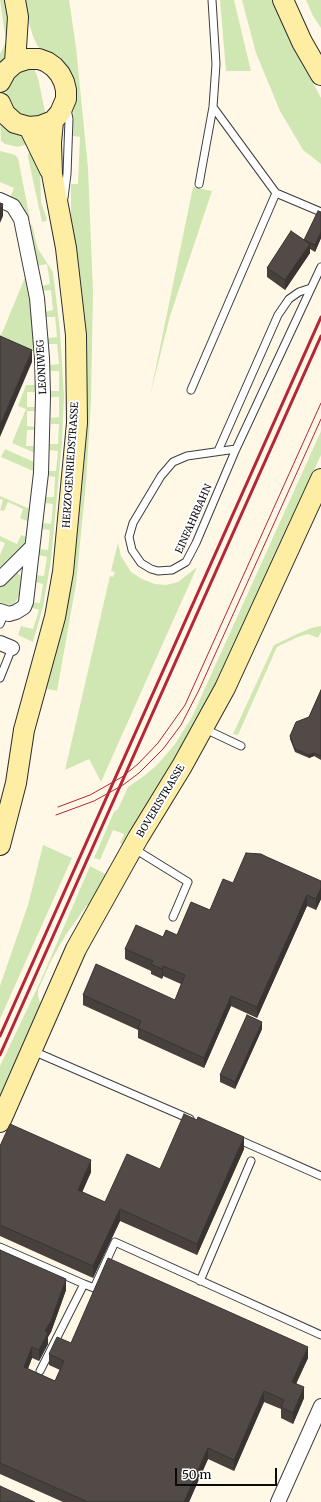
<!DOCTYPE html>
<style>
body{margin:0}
#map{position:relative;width:321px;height:1502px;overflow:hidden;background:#fff8e7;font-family:Merriweather,serif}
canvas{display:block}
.scale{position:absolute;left:175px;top:1468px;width:102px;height:18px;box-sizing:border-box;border:2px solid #0a0a0a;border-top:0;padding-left:5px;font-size:12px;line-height:14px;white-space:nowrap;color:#0a0a0a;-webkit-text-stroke:3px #fff;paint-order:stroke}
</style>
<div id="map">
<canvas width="321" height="1502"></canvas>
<div class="scale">50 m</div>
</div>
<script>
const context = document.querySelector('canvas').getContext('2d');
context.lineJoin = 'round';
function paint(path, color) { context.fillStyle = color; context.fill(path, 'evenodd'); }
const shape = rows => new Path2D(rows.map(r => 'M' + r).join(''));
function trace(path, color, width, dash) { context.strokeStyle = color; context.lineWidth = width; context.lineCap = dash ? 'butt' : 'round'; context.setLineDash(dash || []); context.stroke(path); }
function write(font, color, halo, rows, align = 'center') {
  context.font = font + ' Merriweather,serif'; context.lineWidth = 4; context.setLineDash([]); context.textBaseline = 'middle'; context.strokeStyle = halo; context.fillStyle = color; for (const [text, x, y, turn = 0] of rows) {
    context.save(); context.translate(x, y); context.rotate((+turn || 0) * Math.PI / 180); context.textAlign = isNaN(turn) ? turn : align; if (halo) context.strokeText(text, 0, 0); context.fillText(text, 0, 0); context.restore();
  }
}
paint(shape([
 [0,0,6,0,11,48,0,71,0,54,6,42],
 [25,0,69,0,76,47,88,168,93,292,91,401,86,483,76,584,57,691,43,688,70,585,71,184,78,184,80,137,73,136,74,88,37,45,33,36,29,23],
 [220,0,234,0,251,71,226,71],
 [242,0,273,0,291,42,321,98,321,164,303,150,280,111,256,53],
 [306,0,321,0,321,28,313,16],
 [33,66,38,78,45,111,45,117,41,119,16,115,6,95,6,86,13,74],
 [0,119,22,134,31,143,18,147,5,144,1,141],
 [0,151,15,155,18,158,30,219,27,218,26,213,20,203,10,198,14,188,0,182],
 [31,152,40,165,41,202,47,219,46,221,42,222,28,157,28,154],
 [193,187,212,191,170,316,150,396],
 [28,224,32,225,38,249,53,272,60,331,64,396,62,442,51,560,43,607,33,642,18,635,21,626,33,629,39,610,30,607,31,602,40,603,43,584,35,582,36,575,44,576,47,557,39,555,40,549,48,550,50,530,42,529,43,523,51,524,53,504,45,503,46,497,54,497,55,477,48,476,48,471,56,471,58,451,49,450,50,444,58,444,59,424,51,424,51,418,59,417,59,397,51,397,51,391,59,391,59,371,50,371,50,365,59,364,57,344,48,344,48,338,57,337,55,317,46,317,45,312,53,310,51,290,42,291,42,286,50,284,47,264,37,266],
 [26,275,33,323,35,352,0,338],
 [26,385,36,385,37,392,27,392,27,407,37,407,37,411,27,411,27,426,36,427,36,430,27,430,26,446,35,446,35,453,12,443,26,409,18,406],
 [321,431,321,455,217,684,123,845,120,843,124,834,113,830,100,860,94,858,114,812,118,809,128,787,144,776,158,764,175,744,192,717],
 [5,449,34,462,33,471,1,457],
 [0,496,30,509,29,522,20,518,23,509,8,502,4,511,0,510,3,500,0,499],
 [21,535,27,537,27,542,0,572,0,555,5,543,0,541,0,536,17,544],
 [118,543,121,556,131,572,142,579,155,584,166,585,178,582,197,567,101,782,89,759,65,770,110,576,113,577,115,572,111,571],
 [14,573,17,573,21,576,19,596,14,604,8,605,3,605,0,602,0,586,10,575],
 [321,626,321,632,318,638,308,634,298,637,277,647,238,735,233,734,274,645,295,635,311,628],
 [43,845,72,858,0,1019,0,986,28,905],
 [90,866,107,875,90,907,87,905,65,936,51,961,38,990,38,996,41,1006,24,1048,0,1097,0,1066,41,980]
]), '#d1e7b3');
const lane = shape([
 [213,107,276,193,321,212],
 [199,184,213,107,216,64,212,0],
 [64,198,67,174,69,119,67,109],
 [191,390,276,193],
 [236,449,187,456,173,462,161,476,133,523,129,537,132,550,141,563,151,569,158,571,172,570,186,562,196,543,236,449,321,267],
 [218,451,278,315,289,299,299,292,311,288],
 [0,624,5,613],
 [0,678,12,648],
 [203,728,241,746],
 [133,848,188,882,173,917],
 [33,1051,190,1119],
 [235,1138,321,1176],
 [0,1247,84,1284,40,1371],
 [200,1281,251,1161],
 [84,1284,94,1288,115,1242,321,1335]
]);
const street = shape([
 [0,200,13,206,21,219,37,298,42,358,43,396,41,473,26,602,24,607,16,612,9,614,0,611],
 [0,579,32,547],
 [0,643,12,648],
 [278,1502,321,1406]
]);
const secondary = shape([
 [15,0,18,17,15,63],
 [283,0,302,42,321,75],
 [0,82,6,71,15,63,27,59,39,59,47,62,54,67,60,74,64,82,66,90,66,99,60,113,53,121,40,126,29,127,15,123,5,114,0,103],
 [29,127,50,170],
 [0,845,16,783,24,730,55,617,63,572,77,423,76,335,66,248,52,174,51,143,53,121],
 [0,1122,76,949,138,838,182,766,225,688,321,479]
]);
trace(lane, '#3d3d3d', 9);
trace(street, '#3d3d3d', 16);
trace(secondary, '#2c2c2c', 22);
trace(lane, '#fff', 7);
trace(street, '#fff', 14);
trace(secondary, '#fdeea3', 20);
trace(shape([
 [58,807,90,795,122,777,138,764,158,743,185,705,321,403],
 [56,815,94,801,123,785,139,773,163,749,181,725,199,690,321,419]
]), '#b52636', 1);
trace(shape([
 [0,1036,321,317],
 [0,1055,321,336]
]), '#b52636', 3);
paint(shape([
 [321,212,321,238,315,252,310,249,310,253,285,290,267,277,267,268,304,240],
 [321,690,321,760,314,756,309,758,295,752,290,739,290,736,309,717],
 [321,881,321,899,316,910,307,906,257,1018,231,1006,204,1068,138,1038,138,1030,83,1005,83,995,175,1000,181,984,163,976,162,979,151,974,151,971,125,959,125,949,163,937,177,935,210,910,233,883],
 [262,1029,235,1089,220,1082,220,1075],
 [0,1146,91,1172,82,1192,105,1202,160,1169,244,1149,197,1255,120,1221,93,1278,0,1236],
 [0,1250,66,1290,51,1332,48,1337,48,1344,39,1361,32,1358,28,1369,55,1381,60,1370,49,1365,49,1354,71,1343,308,1358,296,1383,304,1398,293,1424,281,1418,281,1409,264,1402,234,1471,208,1459,189,1502,63,1502,0,1474]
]), '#47403c');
paint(shape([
 [3,204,3,216,0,223,0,211],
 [321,232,321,238,315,252,315,245],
 [310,244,310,253,285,290,285,280],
 [32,350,32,362,0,437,0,425],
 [314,753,314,756,309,758,309,755],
 [321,888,321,899,316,910,316,899],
 [307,895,307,906,257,1018,257,1007],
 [163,966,163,976,162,979,162,969],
 [231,996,231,1006,204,1068,204,1058],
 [262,1022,262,1029,235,1089,235,1082],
 [244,1137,244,1149,197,1255,197,1244],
 [91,1160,91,1172,78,1202,78,1190],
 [120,1209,120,1221,93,1278,93,1266],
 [66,1279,66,1290,51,1332,48,1337,48,1344,39,1361,39,1350,45,1331],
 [32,1347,32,1358,24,1378,24,1367],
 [308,1347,308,1358,292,1393,292,1382],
 [304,1387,304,1398,293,1424,293,1413],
 [264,1391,264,1402,234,1471,234,1460],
 [208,1448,208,1459,189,1502,184,1502]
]), '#393431');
const building = shape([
 [0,203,3,204,0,211,0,203],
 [318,211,321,212,321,232,315,245,304,240,318,211],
 [291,231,310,244,285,280,267,268,291,231],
 [0,336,32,350,0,425,0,336],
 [321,690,321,756,314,753,309,755,295,749,290,736,296,722,309,717,321,690],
 [246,853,261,854,267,857,321,881,321,888,316,899,307,895,257,1007,231,996,204,1058,138,1028,141,1021,83,995,96,964,175,1000,185,975,163,966,162,969,151,964,153,961,125,949,136,925,163,937,166,930,177,935,191,902,210,910,223,879,233,883,246,853],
 [247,1015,262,1022,235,1082,220,1075,247,1015],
 [184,1114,197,1120,198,1117,244,1137,197,1244,120,1209,93,1266,0,1225,0,1146,10,1124,91,1160,78,1190,105,1202,127,1154,160,1169,184,1114],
 [0,1250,66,1279,51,1321,45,1331,48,1333,39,1350,32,1347,24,1367,55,1381,64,1361,49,1354,57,1337,71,1343,108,1258,308,1347,292,1382,304,1387,293,1413,281,1407,284,1400,264,1391,234,1460,208,1448,184,1502,88,1502,0,1463,0,1250],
 [0,1486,35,1502,0,1502,0,1486]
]);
paint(building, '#524a46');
trace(building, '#393431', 1);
write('10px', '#0a0a0a', '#fff', [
 ["LEONIWEG",42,367,-93],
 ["HERZOGENRIEDSTRASSE",71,465,-86],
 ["EINFAHRBAHN",194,519,-66],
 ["BOVERISTRASSE",161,801,-59]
]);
</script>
